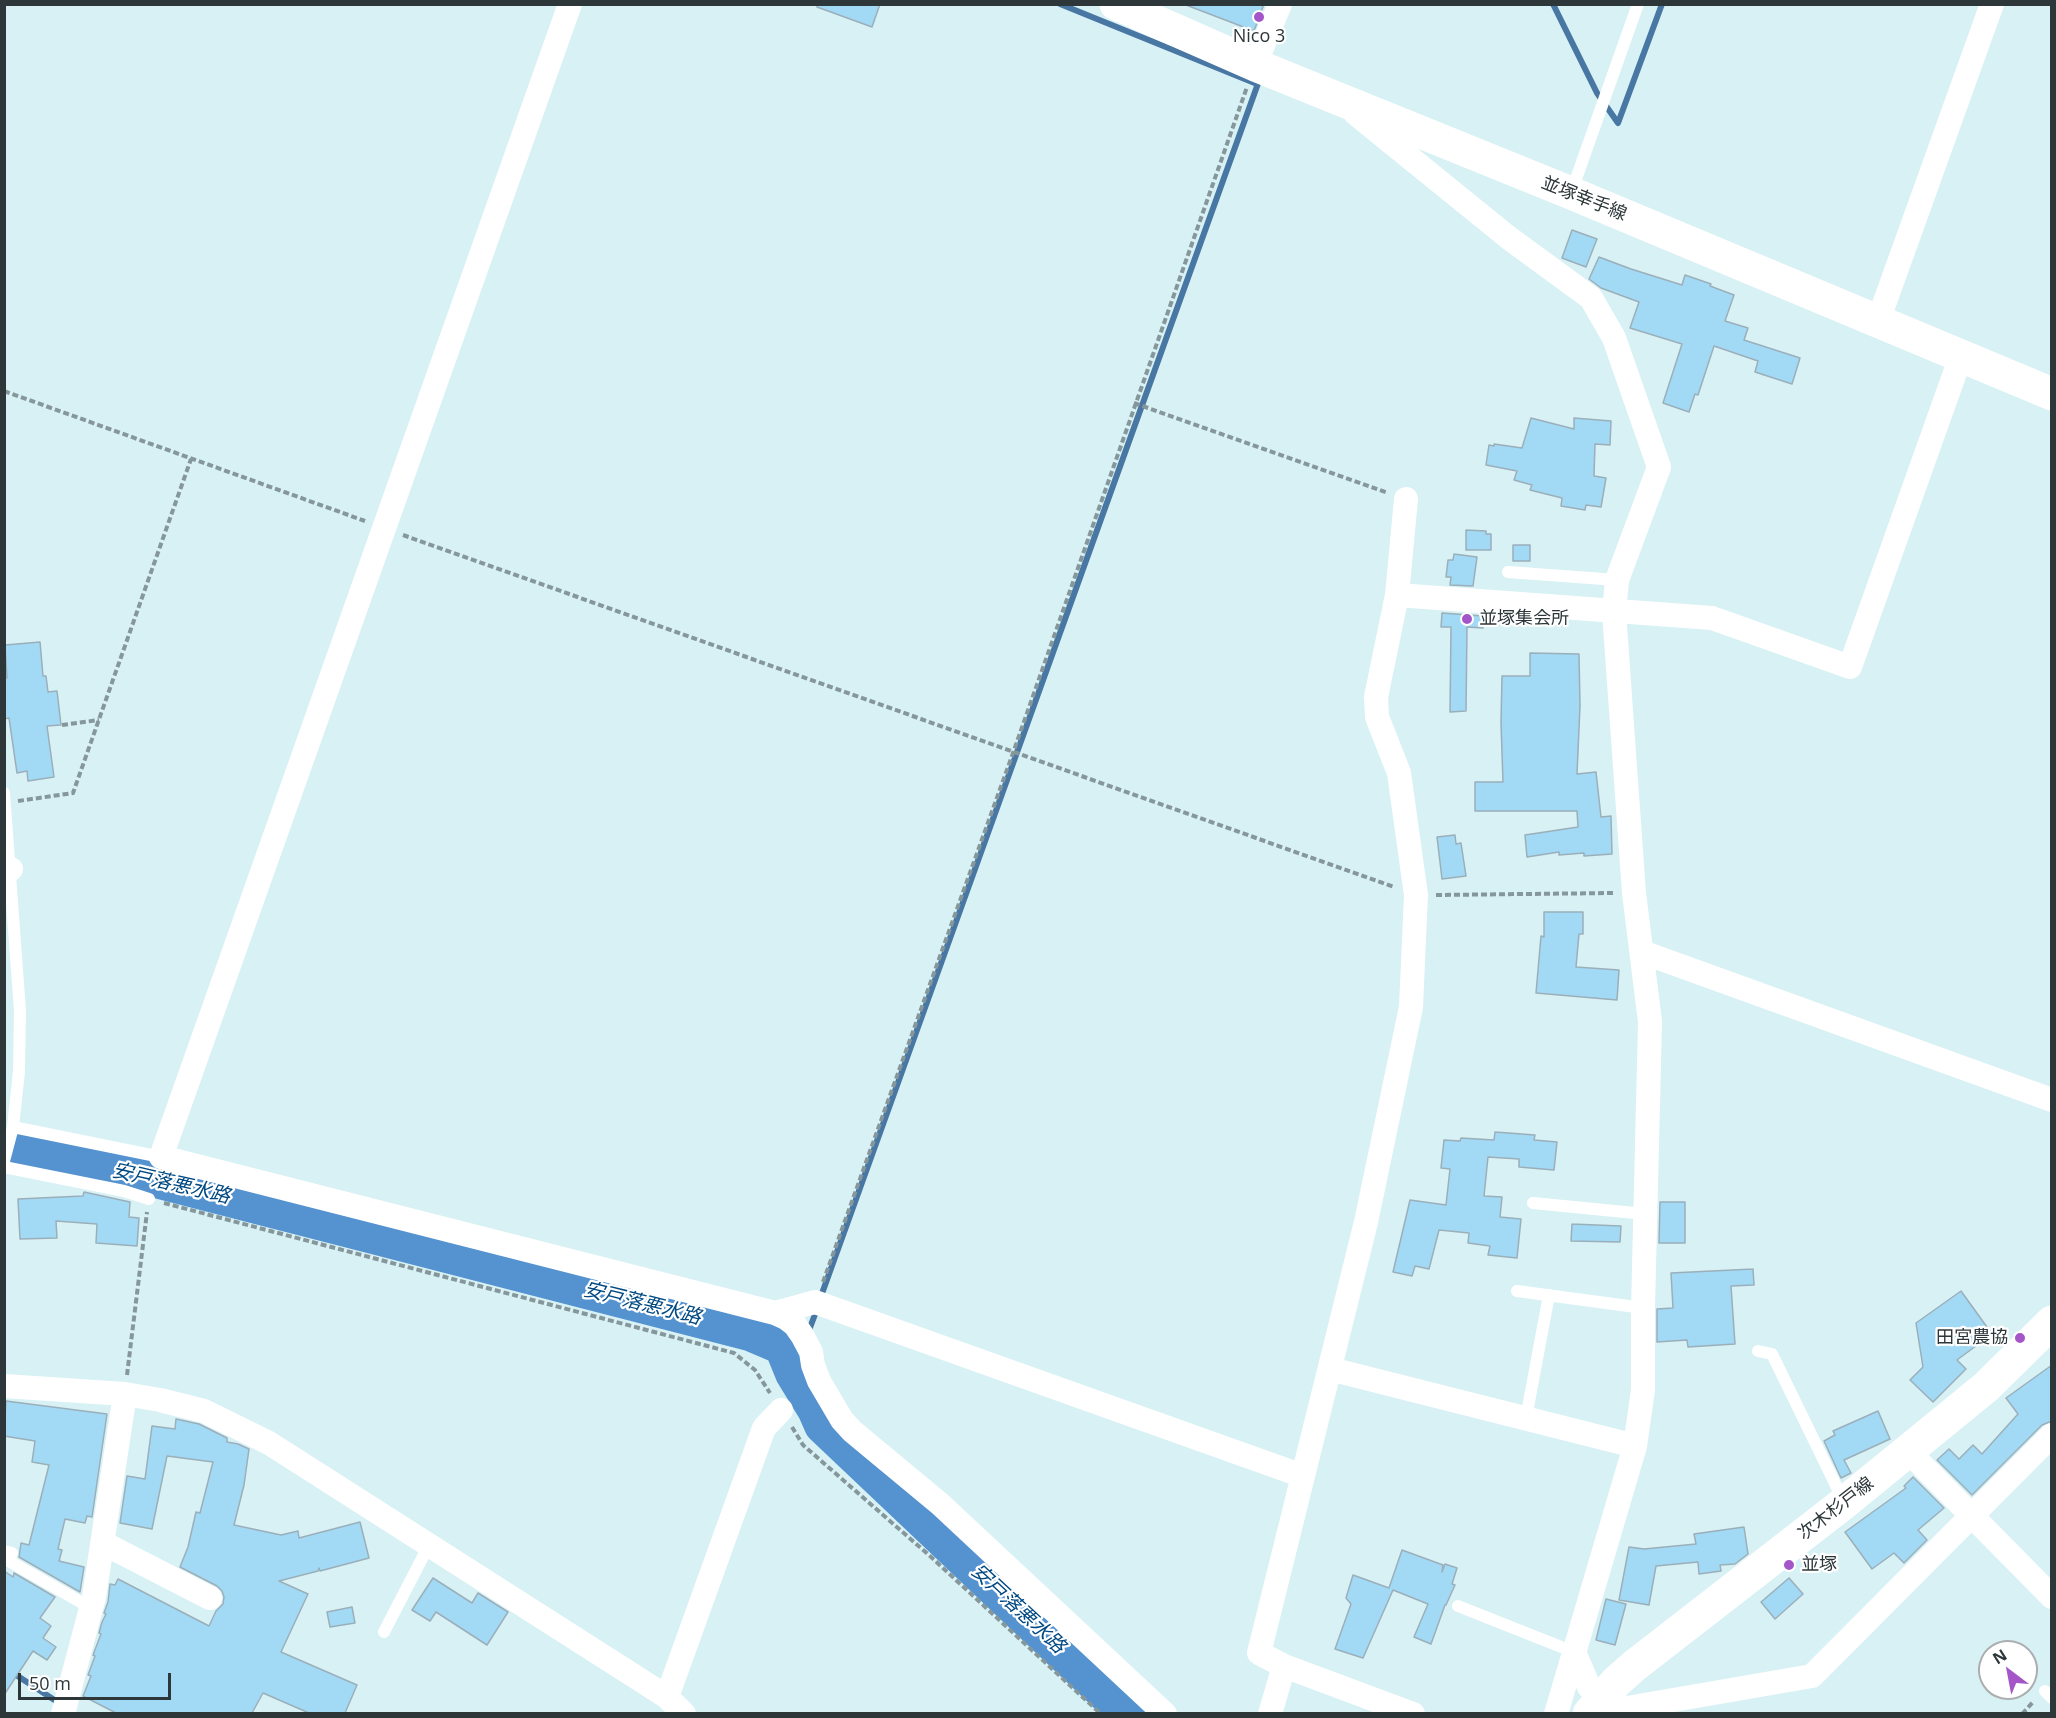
<!DOCTYPE html>
<meta charset="utf-8">
<style>
body{margin:0}
#map{position:relative;width:2056px;height:1718px;overflow:hidden;background:#d8f1f5;font-family:"Open Sans",sans-serif}
canvas{display:block}
.frame{position:absolute;inset:0;border:6px solid #2d3739;pointer-events:none}
.north{position:absolute;left:1978px;top:1640px;width:60px;height:60px;box-sizing:border-box;background:#fff;border:2px solid #abafb0;border-radius:50%;rotate:328deg;font-size:16px;font-weight:700;line-height:24px;text-align:center;color:#2d3739}
.north::after{content:'';display:block;margin:auto;width:21px;height:27px;background:#a456c8;clip-path:polygon(50% 0,100% 100%,50% 72%,0 100%)}
.scale{position:absolute;left:18px;top:1673px;width:153px;height:27px;box-sizing:border-box;border:3px solid #2d3739;border-top:0;padding-left:8px;font-size:18px;line-height:21px;white-space:nowrap;color:#2d3739;-webkit-text-stroke:4px #fff;paint-order:stroke}
</style>
<div id="map">
<canvas width="2056" height="1718"></canvas>
<div class="frame"></div>
<div class="north">N</div>
<div class="scale">50 m</div>
</div>
<script>
const context = document.querySelector('canvas').getContext('2d');
context.lineJoin = 'round';
const shape = rows => new Path2D(rows.map(r => 'M' + r).join(''));
function trace(path, color, width, dash) { context.strokeStyle = color; context.lineWidth = width; context.lineCap = dash ? 'butt' : 'round'; context.setLineDash(dash || []); context.stroke(path); }
function paint(path, color) { context.fillStyle = color; context.fill(path, 'evenodd'); }
function write(font, color, halo, rows, align = 'center') {
  context.font = font + ' "Open Sans","Noto Sans JP",sans-serif'; context.lineWidth = 4.5; context.setLineDash([]); context.textBaseline = 'middle'; context.strokeStyle = halo; context.fillStyle = color; for (const [text, x, y, turn = 0] of rows) {
    context.save(); context.translate(x, y); context.rotate((+turn || 0) * Math.PI / 180); context.textAlign = isNaN(turn) ? turn : align; if (halo) context.strokeText(text, 0, 0); context.fillText(text, 0, 0); context.restore();
  }
}
trace(shape([
 [1060,4,1257,84],
 [1553,4,1597,93,1618,123,1662,4],
 [820,1299,1260,78],
 [808,1333,817,1309],
 [794,1373,802,1351],
 [10,1671,59,1703]
]), '#4877a3', 6);
trace(shape([
 [4,1150,141,1175,750,1332,783,1346,794,1373,816,1409,823,1425,1128,1714]
]), '#5492d0', 38);
const building = shape([
 [817,4,880,4,872,27,817,7,817,4],
 [1264,4,1254,31,1186,5,1186,4,1264,4],
 [1572,230,1597,239,1586,267,1562,258,1572,230],
 [1599,257,1631,269,1682,285,1685,275,1711,284,1710,286,1734,295,1725,321,1748,328,1744,340,1800,358,1792,384,1755,372,1758,361,1714,346,1698,395,1695,394,1689,412,1663,403,1682,344,1630,328,1639,302,1601,288,1589,279,1599,257],
 [1531,418,1574,429,1574,418,1611,421,1610,445,1595,444,1594,476,1606,478,1601,507,1586,505,1585,510,1561,506,1562,498,1530,490,1532,485,1514,480,1517,471,1486,465,1489,445,1494,446,1494,444,1522,448,1531,418],
 [1466,530,1486,531,1486,534,1491,534,1491,550,1466,550,1466,530],
 [1513,545,1530,545,1530,561,1513,561,1513,545],
 [1454,554,1477,557,1473,586,1450,585,1451,577,1446,577,1448,560,1453,560,1454,554],
 [1442,613,1483,616,1483,628,1467,627,1466,711,1450,712,1451,627,1441,627,1442,613],
 [40,642,43,676,46,676,48,692,57,691,61,725,47,726,54,777,28,781,27,771,17,773,9,718,4,719,4,678,7,678,5,645,40,642],
 [1530,653,1579,654,1580,706,1577,774,1596,772,1601,817,1611,816,1612,854,1584,856,1584,853,1559,855,1559,852,1527,857,1525,835,1578,827,1577,811,1475,811,1475,782,1503,782,1501,723,1502,676,1530,676,1530,653],
 [1455,835,1456,844,1461,843,1466,876,1442,879,1437,837,1455,835],
 [1544,912,1583,912,1583,934,1579,934,1576,967,1619,970,1617,1000,1536,993,1541,936,1544,937,1544,912],
 [1495,1132,1535,1135,1534,1140,1557,1142,1554,1170,1519,1167,1519,1159,1488,1157,1484,1196,1502,1197,1500,1217,1521,1219,1517,1258,1488,1255,1490,1246,1468,1243,1469,1233,1439,1230,1429,1269,1415,1266,1412,1276,1393,1272,1410,1200,1446,1205,1450,1169,1441,1168,1444,1140,1460,1141,1461,1138,1494,1140,1495,1132],
 [84,1192,130,1202,129,1217,139,1218,137,1246,96,1243,97,1224,56,1221,57,1238,20,1239,18,1199,83,1196,84,1192],
 [1660,1202,1685,1202,1685,1243,1659,1243,1660,1202],
 [1572,1224,1621,1226,1620,1242,1571,1241,1572,1224],
 [1753,1269,1754,1285,1731,1286,1735,1344,1688,1347,1687,1340,1657,1342,1657,1309,1673,1308,1671,1273,1753,1269],
 [1961,1291,1992,1334,1957,1360,1966,1369,1933,1402,1910,1380,1923,1367,1916,1323,1961,1291],
 [2052,1365,2052,1421,2042,1425,1972,1495,1937,1460,1949,1449,1959,1459,1973,1445,1982,1454,2018,1414,2006,1398,2052,1365],
 [6,1401,107,1414,92,1517,87,1516,85,1523,65,1519,58,1549,62,1550,59,1561,84,1567,80,1592,19,1557,21,1543,29,1545,49,1465,32,1462,35,1441,4,1436,6,1401],
 [1878,1411,1890,1439,1844,1460,1851,1473,1841,1478,1824,1441,1835,1435,1833,1431,1878,1411],
 [176,1419,199,1424,227,1438,227,1442,238,1444,249,1449,244,1485,234,1525,281,1535,298,1531,299,1538,360,1522,369,1558,320,1571,319,1568,318,1571,279,1581,308,1594,281,1652,357,1685,345,1713,309,1713,263,1693,252,1713,116,1713,83,1696,91,1676,88,1675,95,1656,93,1655,101,1634,99,1633,102,1622,106,1614,104,1613,108,1602,110,1584,115,1585,118,1579,209,1626,216,1611,223,1604,224,1597,222,1591,217,1586,180,1567,188,1547,196,1512,200,1513,213,1462,167,1456,152,1529,120,1523,127,1476,145,1479,152,1426,175,1429,176,1419],
 [1913,1477,1944,1508,1918,1530,1927,1540,1904,1563,1894,1553,1872,1569,1845,1532,1906,1488,1904,1486,1913,1477],
 [1744,1527,1748,1554,1735,1564,1720,1565,1721,1571,1699,1574,1698,1562,1656,1566,1649,1605,1619,1600,1629,1547,1644,1549,1696,1544,1694,1534,1744,1527],
 [1402,1550,1443,1565,1442,1572,1445,1564,1457,1568,1452,1584,1455,1585,1446,1605,1445,1605,1431,1644,1414,1637,1428,1604,1393,1590,1363,1658,1335,1649,1351,1604,1346,1598,1353,1575,1389,1588,1402,1550],
 [4,1571,13,1577,14,1573,55,1597,40,1618,51,1626,43,1638,56,1647,47,1660,33,1651,4,1695,4,1571],
 [433,1578,472,1603,478,1593,508,1612,487,1645,436,1612,430,1621,412,1610,433,1578],
 [1789,1578,1803,1594,1775,1619,1761,1602,1789,1578],
 [1606,1599,1626,1604,1615,1645,1596,1640,1606,1599],
 [352,1607,355,1623,330,1627,327,1612,352,1607]
]);
paint(building, '#a2daf5');
trace(building, '#9bafba', 1.5);
trace(shape([
 [4,391,365,521],
 [1134,403,1388,493],
 [403,535,1394,887],
 [62,725,99,720],
 [18,801,73,793,191,459],
 [1436,895,1614,893],
 [164,1203,734,1353,755,1370,770,1393],
 [823,1282,1013,753,1247,87],
 [127,1375,147,1212],
 [792,1427,803,1445,930,1556,1101,1714],
 [2022,1714,2034,1701]
]), '#86979b', 4, [6, 3]);
trace(shape([
 [1571,193,1638,4],
 [1508,572,1617,580],
 [4,793,20,1011,19,1071,13,1127],
 [4,1161,13,1127,161,1157],
 [4,1167,124,1191,149,1199],
 [1533,1203,1645,1214],
 [1517,1291,1643,1308],
 [1758,1351,1772,1354,1844,1502],
 [1526,1418,1549,1295],
 [4,1551,12,1553,9,1561,91,1608],
 [1458,1606,1574,1652],
 [384,1632,429,1545],
 [2045,1691,2052,1698]
]), '#fff', 12);
trace(shape([
 [570,4,161,1157,775,1313,786,1318,795,1325,802,1335,811,1352,813,1365,819,1381,842,1420,852,1431,940,1504,1165,1714],
 [1255,65,1280,4],
 [1356,114,1509,238,1591,298,1614,338,1659,467,1617,580,1614,612,1634,893,1650,1022,1643,1308,1643,1390,1635,1446,1556,1714],
 [1878,321,1992,4],
 [1406,499,1397,595,1376,697,1377,717,1399,773,1416,895,1411,1007,1366,1222,1259,1653,1284,1666,1413,1714],
 [1397,595,1712,618,1850,667,1961,356],
 [4,870,11,869],
 [1642,952,2052,1100],
 [775,1313,815,1302,1303,1476],
 [1330,1369,1635,1446],
 [4,1386,125,1394,160,1400,204,1411,269,1443,667,1697,684,1714],
 [1908,1451,2052,1597],
 [103,1543,210,1598],
 [1574,1652,1589,1687,1600,1699,1621,1709,1812,1676,2052,1435],
 [667,1697,764,1428,781,1410],
 [63,1714,94,1597,125,1394],
 [1270,1714,1284,1666]
]), '#fff', 24);
trace(shape([
 [1116,4,1255,65,1571,193,2052,394],
 [1589,1714,1616,1682,1634,1666,1844,1503,1986,1387,2052,1322]
]), '#fff', 33);
for (const [x, y, r, color] of [
 [1259,17,6,"#a456c8"],
 [1467,619,6,"#a456c8"],
 [2020,1338,6,"#a456c8"],
 [1789,1565,6,"#a456c8"]
]) { const dot = new Path2D(); dot.arc(x, y, r, 0, 2 * Math.PI); context.fillStyle = color; context.fill(dot); trace(dot, '#fff', 2); }
write('18px', '#2d3739', '#fff', [
 ["Nico 3",1259,37,"center"],
 ["並塚集会所",1479,619],
 ["田宮農協",2008,1338,"right"],
 ["並塚",1801,1565]
], 'left');
write('18px', '#2d3739', '#fff', [
 ["並塚幸手線",1584,199,22],
 ["次木杉戸線",1836,1509,-38]
]);
write('italic 20px', '#004982', '#fff', [
 ["安戸落悪水路",171,1184,13],
 ["安戸落悪水路",642,1304,14],
 ["安戸落悪水路",1018,1609,43]
]);
</script>
